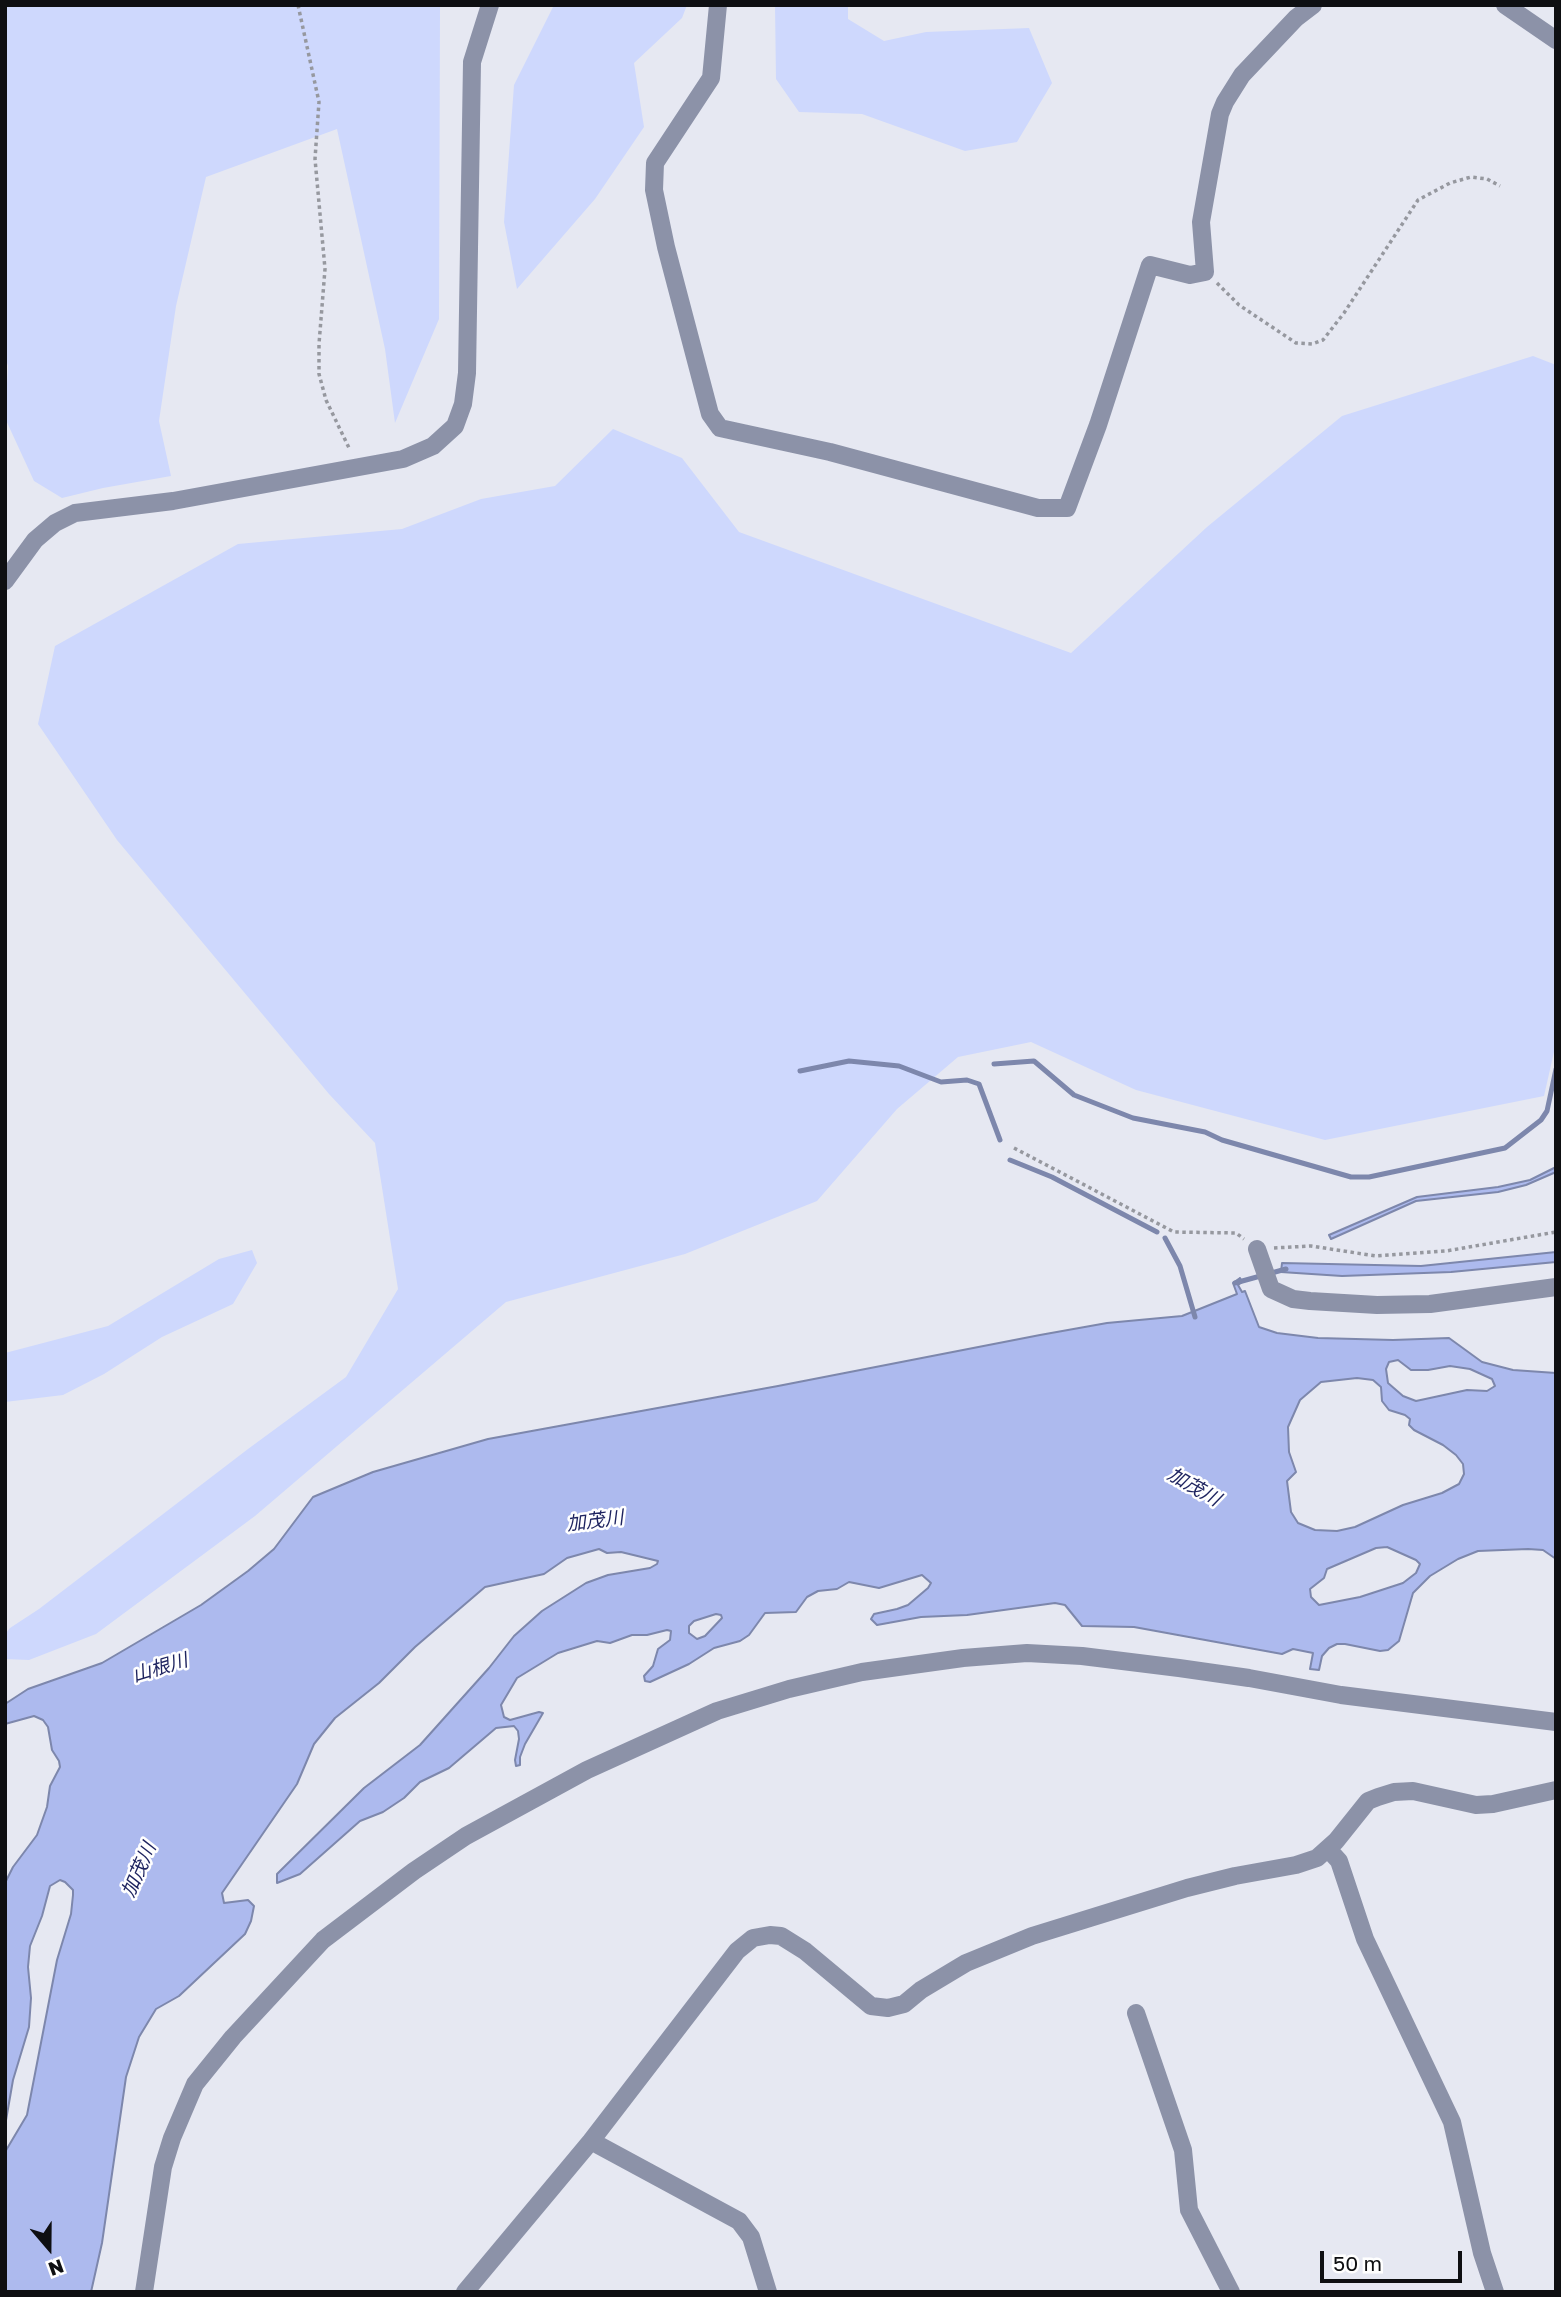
<!DOCTYPE html>
<meta charset="utf-8">
<style>
body{margin:0}
#map{position:relative;width:1561px;height:2297px;overflow:hidden;background:#e6e8f2;font-family:"Golos Text",sans-serif}
canvas{display:block}
.frame{position:absolute;inset:0;border:7px solid #0e0f12;pointer-events:none}
.north{position:absolute;left:14px;top:2213px;width:70px;height:70px;-webkit-text-stroke:5px #fff;paint-order:stroke;rotate:160deg;font-size:19px;font-weight:700;line-height:28px;text-align:center;color:#0e0f12}
.north::after{content:'';display:block;margin:auto;width:24px;height:32px;background:#0e0f12;clip-path:polygon(50% 0,100% 100%,50% 72%,0 100%)}
.scale{position:absolute;left:1320px;top:2251px;width:142px;height:32px;box-sizing:border-box;border:4px solid #0e0f12;border-top:0;padding-left:9px;font-size:21px;line-height:24px;white-space:nowrap;color:#0e0f12;-webkit-text-stroke:5px #fff;paint-order:stroke}
</style>
<div id="map">
<canvas width="1561" height="2297"></canvas>
<div class="frame"></div>
<div class="north">N</div>
<div class="scale">50 m</div>
</div>
<script>
const context = document.querySelector('canvas').getContext('2d');
context.lineJoin = 'round';
function paint(path, color) { context.fillStyle = color; context.fill(path, 'evenodd'); }
const shape = rows => new Path2D(rows.map(r => 'M' + r).join(''));
function trace(path, color, width, dash) { context.strokeStyle = color; context.lineWidth = width; context.lineCap = dash ? 'butt' : 'round'; context.setLineDash(dash || []); context.stroke(path); }
function write(font, color, halo, rows, align = 'center') {
  context.font = font + ' "Golos Text","Noto Sans JP",sans-serif'; context.lineWidth = 5; context.setLineDash([]); context.textBaseline = 'middle'; context.strokeStyle = halo; context.fillStyle = color; for (const [text, x, y, turn = 0] of rows) {
    context.save(); context.translate(x, y); context.rotate((+turn || 0) * Math.PI / 180); context.textAlign = isNaN(turn) ? turn : align; if (halo) context.strokeText(text, 0, 0); context.fillText(text, 0, 0); context.restore();
  }
}
paint(shape([
 [5,5,440,5,439,319,395,423,385,349,337,129,206,177,176,306,159,421,171,476,103,488,62,498,34,481,5,418,8,366,5,357],
 [554,5,687,5,682,18,634,63,644,127,595,199,517,289,504,222,514,85],
 [775,5,848,5,848,19,884,41,926,32,1029,28,1052,83,1017,142,965,151,862,114,799,112,776,79],
 [1533,356,1556,365,1556,1043,1544,1096,1325,1140,1136,1090,1031,1042,958,1057,897,1109,817,1201,685,1254,506,1302,255,1516,96,1634,29,1660,5,1659,5,1634,10,1628,39,1609,248,1449,346,1377,398,1289,375,1143,329,1094,117,840,38,724,55,646,238,544,402,529,481,499,555,486,613,429,682,458,739,532,1071,653,1207,527,1342,416],
 [252,1250,257,1263,233,1304,162,1337,104,1374,63,1395,5,1402,5,1353,108,1326,219,1259]
]), '#ced8fd');
const water = shape([
 [1556,1167,1556,1172,1526,1185,1498,1192,1416,1201,1331,1239,1329,1235,1417,1197,1498,1187,1530,1180,1556,1167],
 [1556,1252,1556,1262,1451,1272,1342,1276,1281,1272,1282,1263,1421,1266,1556,1252],
 [1240,1278,1242,1282,1238,1285,1242,1292,1245,1291,1259,1327,1277,1333,1318,1338,1393,1340,1449,1338,1482,1362,1513,1370,1556,1373,1556,1559,1543,1550,1528,1549,1478,1551,1458,1559,1430,1576,1413,1593,1399,1641,1388,1650,1380,1651,1345,1644,1337,1644,1329,1648,1322,1656,1319,1670,1310,1669,1313,1653,1293,1649,1282,1654,1134,1627,1082,1626,1065,1605,1055,1603,967,1615,921,1617,877,1625,871,1619,874,1614,897,1609,908,1605,928,1588,931,1583,922,1575,879,1588,849,1582,837,1589,818,1591,807,1597,796,1612,765,1613,749,1635,740,1641,714,1648,689,1664,650,1682,645,1681,644,1676,653,1666,658,1649,670,1640,671,1631,667,1630,647,1635,632,1635,610,1643,597,1641,558,1653,517,1678,501,1705,504,1717,510,1720,539,1712,543,1713,525,1744,520,1757,520,1765,516,1766,515,1760,519,1739,518,1731,514,1726,496,1728,449,1768,420,1782,404,1798,383,1812,360,1821,300,1874,277,1883,277,1874,364,1788,420,1745,489,1668,514,1636,542,1611,586,1583,608,1575,650,1568,657,1564,658,1561,621,1552,607,1553,599,1549,567,1558,544,1574,485,1587,415,1647,379,1683,335,1718,314,1744,297,1784,222,1893,224,1903,248,1900,254,1906,251,1921,245,1934,179,1996,156,2009,139,2037,126,2077,102,2243,91,2292,5,2291,5,2152,27,2115,57,1960,71,1914,73,1895,73,1890,65,1882,60,1880,50,1886,42,1916,30,1946,28,1967,31,1998,29,2027,13,2080,5,2126,5,1883,13,1867,37,1835,47,1807,50,1786,60,1767,59,1761,52,1750,48,1727,43,1720,34,1716,5,1724,5,1704,28,1689,102,1663,201,1605,248,1571,274,1549,313,1497,373,1472,488,1439,778,1386,1040,1335,1107,1323,1182,1316,1237,1294,1233,1283,1240,1278],
 [1398,1360,1411,1370,1428,1370,1450,1366,1470,1369,1492,1379,1495,1386,1487,1391,1467,1390,1416,1401,1403,1396,1388,1383,1386,1369,1389,1362,1398,1360],
 [1357,1378,1373,1380,1381,1387,1382,1401,1389,1410,1405,1415,1410,1419,1409,1425,1414,1430,1443,1445,1456,1455,1463,1464,1464,1474,1459,1484,1442,1493,1403,1505,1355,1527,1337,1531,1315,1530,1298,1523,1291,1512,1287,1481,1296,1472,1289,1452,1288,1427,1300,1400,1321,1382,1357,1378],
 [1387,1547,1416,1560,1420,1564,1416,1573,1403,1583,1360,1597,1319,1605,1311,1597,1310,1589,1324,1578,1327,1569,1376,1548,1387,1547],
 [716,1614,721,1615,722,1618,705,1636,697,1639,689,1633,689,1626,694,1621,716,1614]
]);
paint(water, '#adbaee');
trace(water, '#7d87ac', 2);
trace(shape([
 [994,1064,1034,1061,1074,1095,1133,1118,1205,1132,1222,1140,1351,1177,1369,1177,1505,1148,1541,1120,1547,1111,1556,1069],
 [800,1071,849,1061,899,1066,941,1082,967,1080,979,1084,1000,1140],
 [1010,1160,1052,1177,1157,1232],
 [1165,1238,1180,1266,1195,1317],
 [1235,1283,1286,1269]
]), '#7d87ac', 5);
trace(shape([
 [298,5,319,102,315,159,325,269,319,344,319,374,326,400,350,450],
 [1217,283,1239,305,1296,343,1312,344,1323,340,1344,313,1418,200,1450,183,1471,177,1487,179,1500,186],
 [1014,1148,1174,1232,1236,1233,1244,1239],
 [1274,1248,1311,1246,1376,1256,1446,1251,1556,1232]
]), '#96989f', 3.5, [3.5, 3.5]);
trace(shape([
 [718,5,711,78,655,163,654,190,666,247,710,414,720,428,830,452,1038,508,1067,508,1098,425,1150,265,1190,275,1205,272,1201,222,1220,114,1225,102,1242,75,1296,18,1313,5],
 [1505,5,1556,40],
 [5,581,35,540,55,523,75,513,173,501,403,459,433,446,455,426,463,404,467,373,472,62,490,5],
 [1257,1249,1271,1289,1293,1299,1310,1301,1377,1305,1430,1304,1556,1287],
 [1329,1850,1339,1861,1365,1939,1452,2122,1482,2253,1495,2292],
 [1136,2013,1183,2150,1189,2210,1231,2292],
 [591,2141,739,2221,751,2237,768,2292],
 [144,2292,163,2167,172,2138,195,2084,233,2037,323,1940,414,1871,466,1836,587,1770,717,1711,789,1689,862,1672,963,1658,1027,1653,1082,1656,1179,1668,1249,1678,1341,1695,1556,1722],
 [465,2292,591,2141,737,1951,753,1938,770,1935,781,1936,805,1951,871,2006,888,2008,904,2004,921,1990,966,1963,1032,1936,1187,1888,1235,1876,1296,1865,1317,1858,1336,1841,1368,1801,1378,1797,1394,1792,1413,1791,1476,1805,1493,1804,1556,1790]
]), '#8c92a8', 18);
write('italic 19px', '#1d235f', '#fff', [
 ["加茂川",1194,1487,30],
 ["加茂川",595,1521,-7],
 ["山根川",160,1668,-17],
 ["加茂川",139,1870,-66]
]);
</script>
